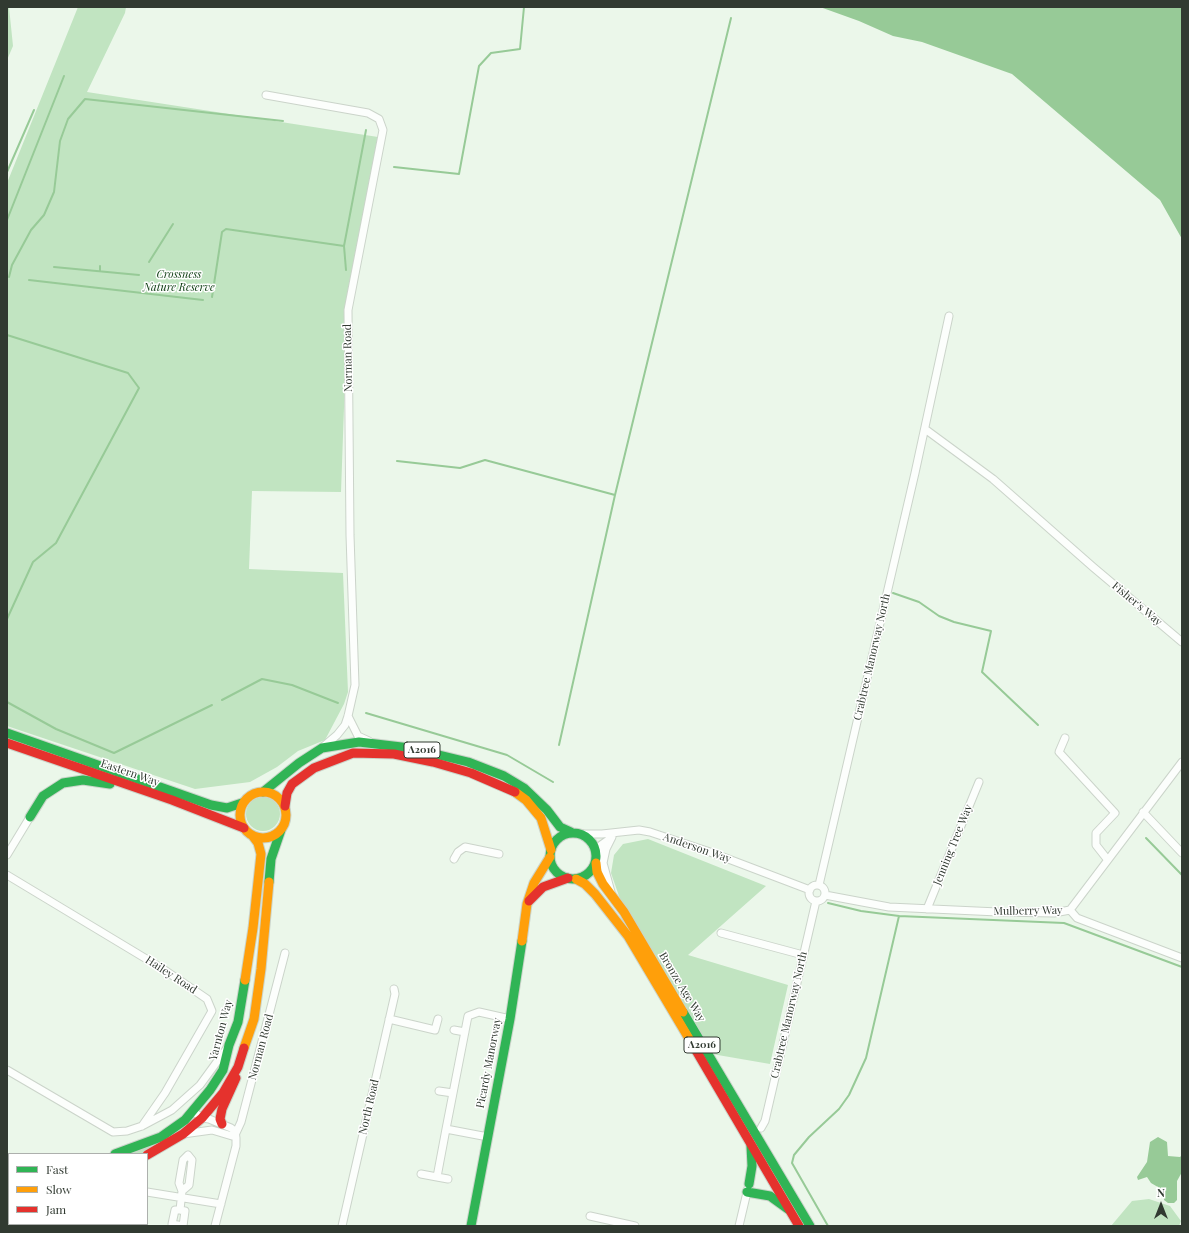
<!DOCTYPE html>
<style>
body{margin:0}
#map{position:relative;width:1189px;height:1233px;overflow:hidden;background:#ebf7ea;font-family:"Playfair Display",serif}
canvas{display:block}
.frame{position:absolute;inset:0;border:8px solid #313a31;pointer-events:none}
.legend{position:absolute;left:8px;top:1153px;width:140px;height:72px;box-sizing:border-box;background:#fff;border:1px solid #adb0ad;margin:0;padding:5px 7px;list-style:none;font-size:12px;color:#313a31}
.legend li{display:flex;align-items:center;gap:8px;height:20px}
.legend b{width:20px;border:1px solid #adb0ad}
.north{position:absolute;left:1141px;top:1185px;width:40px;height:40px;-webkit-text-stroke:3px #fff;paint-order:stroke;rotate:0deg;font-size:11px;font-weight:700;line-height:16px;text-align:center;color:#313a31}
.north::after{content:'';display:block;margin:auto;width:14px;height:18px;background:#313a31;clip-path:polygon(50% 0,100% 100%,50% 72%,0 100%)}
</style>
<div id="map">
<canvas width="1189" height="1233"></canvas>
<div class="frame"></div>
<ul class="legend">
<li><b style="height:5px;background:#30b455"></b>Fast</li>
<li><b style="height:5px;background:#ff9f0a"></b>Slow</li>
<li><b style="height:5px;background:#e5322d"></b>Jam</li>
</ul>
<div class="north">N</div>
</div>
<script>
const context = document.querySelector('canvas').getContext('2d');
context.lineJoin = 'round';
function paint(path, color) { context.fillStyle = color; context.fill(path, 'evenodd'); }
const shape = rows => new Path2D(rows.map(r => 'M' + r).join(''));
function trace(path, color, width, dash) { context.strokeStyle = color; context.lineWidth = width; context.lineCap = dash ? 'butt' : 'round'; context.setLineDash(dash || []); context.stroke(path); }
function write(font, color, halo, rows, align = 'center') {
  context.font = font + ' "Playfair Display",serif'; context.lineWidth = 3; context.setLineDash([]); context.textBaseline = 'middle'; context.strokeStyle = halo; context.fillStyle = color; for (const [text, x, y, turn = 0] of rows) {
    context.save(); context.translate(x, y); context.rotate((+turn || 0) * Math.PI / 180); context.textAlign = isNaN(turn) ? turn : align; if (halo) context.strokeText(text, 0, 0); context.fillText(text, 0, 0); context.restore();
  }
}
paint(shape([
 [7,7,9,7,13,46,7,60],
 [78,7,126,7,125,13,87,92,378,137,347,323,341,492,252,491,249,569,343,573,348,692,344,704,325,740,298,751,277,767,250,782,195,789,7,726,7,183],
 '246 814a17 17 0 1 1 34 0a17 17 0 1 1-34 0Z',
 [648,839,766,886,688,955,788,985,770,1064,712,1054,620,899,611,873,614,855,623,844],
 [172,1138,142,1154,130,1154,151,1145],
 [1149,1199,1170,1206,1181,1221,1179,1226,1111,1226,1132,1201]
]), '#c1e4c1');
paint(shape([
 [820,7,1182,7,1182,239,1160,200,1012,74,922,42,893,36,859,21],
 [1158,1137,1167,1142,1168,1156,1180,1157,1182,1155,1182,1172,1177,1181,1177,1200,1174,1203,1168,1203,1164,1200,1163,1190,1151,1183,1147,1177,1138,1180,1137,1177,1147,1162,1150,1142]
]), '#97ca97');
trace(shape([
 [394,167,459,174,479,66,491,53,520,49,524,7],
 [7,172,34,110],
 [7,220,64,76],
 [149,262,173,224],
 [54,267,139,275],
 [346,270,344,246,366,130],
 [100,271,100,266],
 [9,277,12,265,31,230,44,215,54,192,60,141,68,119,85,99,283,121],
 [29,280,203,300],
 [212,297,222,232,226,229,344,246],
 [7,335,128,373,139,388,56,543,33,562,7,619],
 [397,461,460,468,485,460,615,495],
 [893,593,919,602,939,616,954,622,991,631,982,672,1038,725],
 [222,700,262,679,292,685,338,703],
 [7,702,56,729,114,753,212,705],
 [366,713,507,755,553,782],
 [559,745,615,495,731,18],
 [1146,838,1182,875],
 [828,903,861,911,899,916,1064,923,1182,967],
 [828,1226,792,1163,794,1155,809,1137,839,1109,849,1095,866,1058,899,916]
]), '#97ca97', 2);
const street = shape([
 [266,95,368,113,379,119,383,130,348,310,350,535,355,685,348,716,345,725,337,735,324,746],
 [925,429,993,479,1093,567,1182,642],
 [348,716,358,736,369,741],
 [1065,738,1059,752,1115,813,1096,833,1096,845,1107,859],
 [1143,812,1182,853],
 [581,834,602,834,639,830,650,832,710,852,810,890],
 [7,855,30,817],
 [597,856,601,845,611,838],
 [454,859,458,852,465,847,499,854],
 [7,875,163,969,207,999,212,1011,165,1093,142,1126],
 [819,885,915,473,949,316],
 '809 893a8 8 0 1 1 16 0a8 8 0 1 1-16 0Z',
 [611,892,603,863,606,849,612,837],
 [825,895,889,907,998,912,1054,913,1070,910,1182,762],
 [927,909,979,782],
 [1070,910,1077,918,1182,958],
 [721,933,803,955],
 [389,1019,435,1030,438,1019],
 [454,1030,465,1032],
 [7,1070,113,1132,127,1131,142,1126,172,1110,200,1085,227,1048],
 [439,1091,453,1093],
 [194,1112,202,1118,209,1119,231,1128,235,1131,236,1138,236,1146,215,1226],
 [761,1128,765,1121,816,901],
 [446,1129,437,1177,448,1179],
 [183,1134,212,1130,232,1136,235,1135],
 [235,1135,241,1122,285,953],
 [488,1137,446,1129,468,1016,479,1012,510,1019],
 [421,1174,437,1177],
 [147,1192,221,1204],
 [180,1210,175,1210,172,1224,183,1226,185,1211,180,1210,182,1191,189,1185,192,1160,188,1155,183,1160,179,1183,182,1191],
 [590,1216,635,1226],
 [342,1226,395,994,394,989],
 [739,1226,748,1188]
]);
const fast = shape([
 [7,733,211,805,227,808,242,803],
 [263,792,299,763,322,748,359,742,410,748,468,762,504,776,524,788,547,810,560,827,571,832],
 [30,817,43,796,63,783,83,780,110,784],
 '550 856a23 23 0 1 1 46 0a23 23 0 1 1-46 0Z',
 [269,882,271,859,281,830],
 [683,1012,810,1226],
 [115,1154,161,1137,185,1120,210,1090,223,1070,229,1045,238,1022,245,980],
 [7,1177,9,1176],
 [749,1184,752,1166,751,1146],
 [747,1192,770,1196,788,1209],
 [471,1226,510,1019,522,941]
]);
const slow = shape([
 '240 815a23 23 0 1 1 46 0a23 23 0 1 1-46 0Z',
 [515,792,526,800,541,818,551,850],
 [596,863,597,872,603,884,624,912,683,1012],
 [576,879,585,884,595,894,628,936,691,1042],
 [522,941,527,904,534,883,550,857],
 [245,980,253,928,261,854,258,843,252,835],
 [244,1048,254,1019,261,969,269,882],
 [7,1165,9,1165]
]);
const jam = shape([
 [7,743,172,800,244,828],
 [285,806,287,793,292,784,314,768,353,753,394,754,433,762,471,773,515,792],
 [529,901,543,887,568,878],
 [691,1042,799,1226],
 [222,1124,220,1119,222,1109,236,1078],
 [147,1155,183,1134,202,1118,223,1093,238,1067,244,1048]
]);
trace(street, '#cbd4ca', 9);
trace(fast, '#cbd4ca', 11);
trace(slow, '#cbd4ca', 11);
trace(jam, '#cbd4ca', 11);
trace(street, '#fcfefc', 7);
trace(fast, '#30b455', 9);
trace(slow, '#ff9f0a', 9);
trace(jam, '#e5322d', 9);
for (const [x, y, w] of [
 [422,750,36],
 [702,1045,36]
]) { const box = new Path2D(); box.roundRect(x - w / 2, y - 8, w, 16, 3); context.fillStyle = '#fff'; context.fill(box); trace(box, '#313a31', 1); }
write('bold 10px', '#313a31', null, [
 ["A2016",422,750],
 ["A2016",702,1045]
]);
write('italic 11px', '#08390d', '#fff', [
 ["Crossness",179,275],
 ["Nature Reserve",179,288]
]);
write('11px', '#313a31', '#fff', [
 ["Norman Road",348,358,-91],
 ["Fisher's Way",1137,604,40],
 ["Crabtree Manorway North",872,657,-77],
 ["Eastern Way",130,773,19],
 ["Jenning Tree Way",953,845,-68],
 ["Anderson Way",697,848,19],
 ["Mulberry Way",1028,911,-1],
 ["Hailey Road",171,975,33],
 ["Bronze Age Way",682,987,59],
 ["Crabtree Manorway North",789,1015,-77],
 ["Yarnton Way",221,1030,-75],
 ["Norman Road",261,1047,-75],
 ["Picardy Manorway",489,1063,-79],
 ["North Road",369,1107,-77]
]);
</script>
